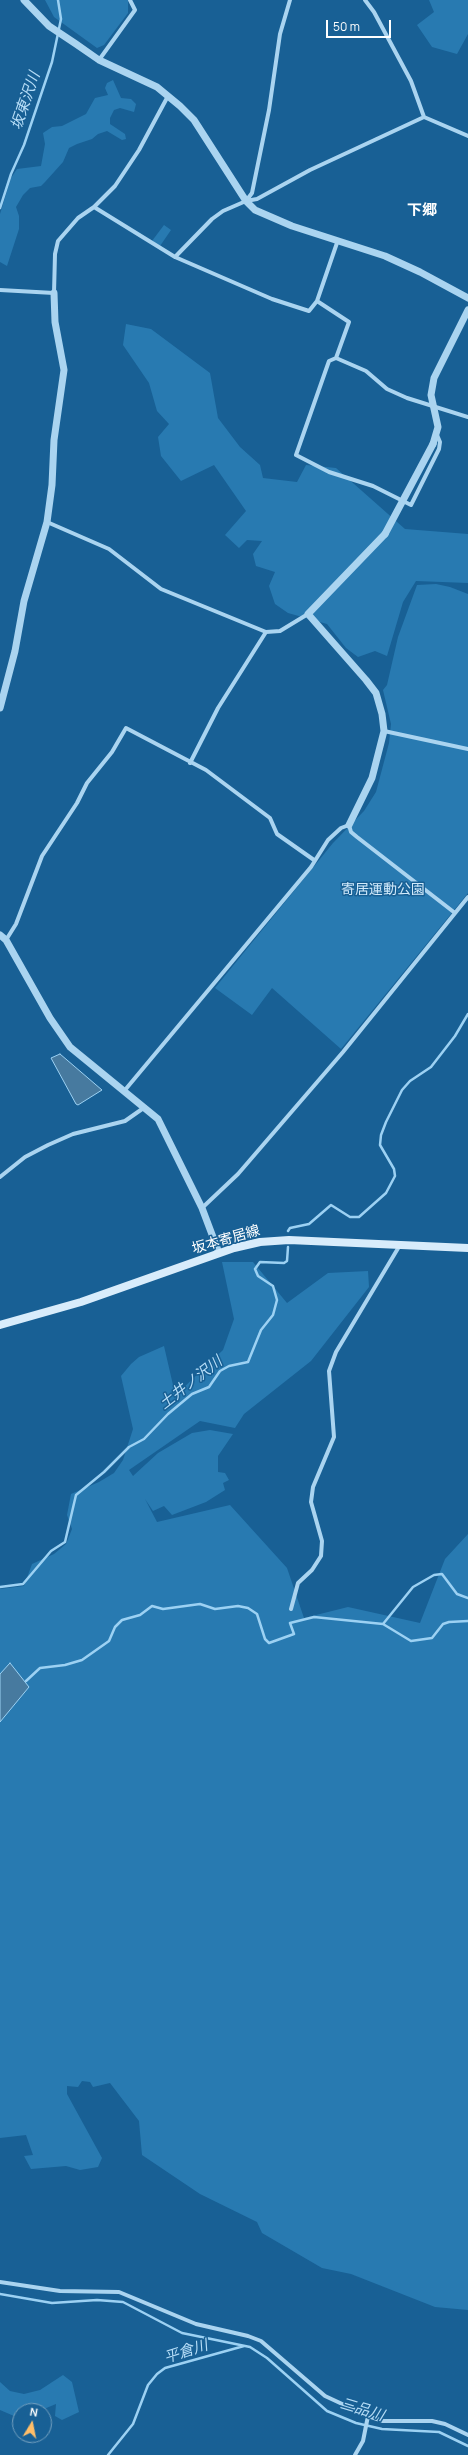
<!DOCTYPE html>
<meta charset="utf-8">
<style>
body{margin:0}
#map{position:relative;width:468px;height:2455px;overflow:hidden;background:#186095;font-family:Manrope,sans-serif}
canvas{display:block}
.north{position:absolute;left:12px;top:2403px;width:40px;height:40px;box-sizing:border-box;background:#186095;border:1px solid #74a0bf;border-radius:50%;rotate:10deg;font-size:11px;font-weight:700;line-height:16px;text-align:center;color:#fff}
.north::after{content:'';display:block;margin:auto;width:14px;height:18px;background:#ffbe69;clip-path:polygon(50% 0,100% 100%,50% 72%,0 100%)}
.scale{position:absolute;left:326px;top:20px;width:65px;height:18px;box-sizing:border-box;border:2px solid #fff;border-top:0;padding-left:5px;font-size:12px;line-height:14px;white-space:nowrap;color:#fff;-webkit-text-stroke:3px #186095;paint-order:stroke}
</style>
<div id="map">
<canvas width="468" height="2455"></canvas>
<div class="north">N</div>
<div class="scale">50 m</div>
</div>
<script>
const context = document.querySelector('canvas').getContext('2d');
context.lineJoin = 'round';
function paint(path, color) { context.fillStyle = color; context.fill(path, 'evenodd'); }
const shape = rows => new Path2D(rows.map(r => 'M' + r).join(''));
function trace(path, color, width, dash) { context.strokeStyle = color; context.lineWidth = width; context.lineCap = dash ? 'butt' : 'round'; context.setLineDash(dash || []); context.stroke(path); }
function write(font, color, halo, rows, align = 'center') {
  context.font = font + ' Manrope,"Noto Sans JP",sans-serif'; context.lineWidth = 3; context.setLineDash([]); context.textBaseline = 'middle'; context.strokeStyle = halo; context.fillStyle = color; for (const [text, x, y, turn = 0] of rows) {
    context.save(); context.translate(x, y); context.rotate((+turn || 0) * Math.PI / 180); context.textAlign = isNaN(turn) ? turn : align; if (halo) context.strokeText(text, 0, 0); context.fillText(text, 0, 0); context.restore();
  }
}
paint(shape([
 [45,0,128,0,128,13,104,45,97,48,54,17],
 [429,0,468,0,468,34,457,54,432,47,417,25,434,12],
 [113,80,121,98,131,99,136,104,134,112,120,108,114,110,110,118,110,124,125,134,126,139,122,140,107,131,98,134,92,139,77,144,69,148,63,162,45,182,41,186,30,188,23,195,16,207,19,216,19,229,7,266,0,262,0,214,11,178,17,169,41,166,45,144,43,133,52,127,62,126,86,114,95,98,108,95,105,88,107,83],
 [164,225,171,230,160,246,152,241],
 [126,324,151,329,210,373,218,418,240,447,260,465,263,478,297,482,306,465,336,468,405,529,468,534,468,583,416,581,403,602,387,656,375,651,358,657,346,648,327,624,288,613,275,604,269,586,275,572,256,566,253,554,262,541,247,540,239,548,225,535,246,511,214,465,181,481,161,456,158,437,169,424,157,411,149,383,123,345],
 [436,584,450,587,468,594,468,893,341,1049,272,988,252,1015,215,988,333,843,364,811,376,792,389,743,391,724,383,690,387,685,398,637,417,585],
 [222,1262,253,1262,287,1303,328,1273,368,1271,369,1287,311,1361,244,1414,235,1428,200,1421,129,1470,133,1476,158,1453,192,1433,210,1430,233,1434,218,1456,218,1472,225,1473,229,1480,223,1483,225,1490,206,1502,172,1515,164,1506,153,1511,145,1499,157,1522,230,1505,287,1568,304,1618,348,1607,420,1623,445,1559,468,1534,468,2310,435,2307,351,2274,322,2268,262,2233,257,2222,200,2194,142,2155,139,2121,110,2083,93,2087,90,2082,82,2081,78,2087,67,2086,67,2094,102,2158,98,2167,80,2170,66,2166,31,2169,24,2156,33,2155,26,2135,0,2138,0,1589,24,1586,32,1564,54,1554,66,1544,72,1529,67,1515,71,1494,99,1482,114,1473,123,1460,133,1429,121,1376,131,1364,139,1357,164,1346,173,1385,179,1392,223,1350,234,1319],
 [63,2375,72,2382,79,2412,62,2420,55,2416,56,2404,39,2411,20,2411,20,2415,14,2416,0,2410,0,2382,10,2391,24,2394,40,2390]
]), '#287ab1');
const water = shape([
 [60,1054,102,1090,78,1105,76,1104,51,1058,60,1054],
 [10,1663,29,1687,0,1722,0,1674,10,1663]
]);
paint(water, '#477a9f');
trace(water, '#9cd1f3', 1);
trace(shape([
 [0,208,11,174,24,145,52,62,61,19,58,0],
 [288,1231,290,1228,309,1224,331,1205,350,1217,359,1217,386,1193,395,1176,394,1169,380,1145,381,1135,386,1122,402,1090,410,1081,431,1067,455,1036,468,1014],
 [0,1587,23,1584,51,1551,65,1542,76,1495,104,1472,129,1447,144,1439,168,1414,192,1394,209,1387,220,1371,229,1366,248,1362,261,1330,273,1315,277,1300,273,1286,258,1276,255,1269,260,1262,284,1263,287,1261,288,1247],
 [383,1624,411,1641,432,1638,443,1624,449,1622,468,1621],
 [26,1681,40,1668,65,1665,82,1660,109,1641,115,1627,122,1620,140,1615,152,1606,163,1609,200,1604,215,1609,238,1606,248,1608,257,1614,265,1639,269,1643,294,1634,290,1623,314,1617,383,1624,413,1587,434,1575,442,1574,457,1594,468,1598],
 [0,2294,52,2303,97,2300,123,2302,182,2333,250,2347,267,2358,327,2411,356,2423,382,2429,439,2432,468,2446],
 [108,2455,133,2424,148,2385,157,2374,165,2368,244,2346]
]), '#9cd1f3', 2.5);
trace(shape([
 [365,0,374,12,411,81,424,117,468,136],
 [99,60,135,10,130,0],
 [246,201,252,193,269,110,280,34,290,0],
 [94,207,175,257,272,299,309,311,317,301,338,240],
 [175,257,212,219,223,211,246,201,257,199,310,170,424,117],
 [0,290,54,293,55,254,58,241,78,218,94,207,115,186,139,150,168,96],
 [317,301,349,322,336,358],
 [437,435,440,442,439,449,411,505,373,486,329,472,296,455,329,361,336,358,366,371,387,389,407,398,468,417],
 [47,522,109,549,161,589,266,632,280,631,308,614],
 [384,731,468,749],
 [190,763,218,708,266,632],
 [6,940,16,924,42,856,77,803,87,783,112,752,126,728,206,770,270,818,277,834,314,860],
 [125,1090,311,867,328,840,341,828,349,825,351,832,357,837,455,913],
 [0,1177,25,1157,48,1145,73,1134,125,1121,145,1107],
 [202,1208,238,1174,343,1052,468,897],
 [291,1609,298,1583,312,1570,321,1556,322,1541,311,1502,313,1487,334,1437,329,1371,336,1352,400,1245],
 [0,2282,60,2291,119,2292,196,2324,248,2336,261,2341,325,2396,368,2416,383,2421,432,2421,445,2424,468,2435],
 [355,2455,363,2441,368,2416]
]), '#aad4f0', 4);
trace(shape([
 [24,0,49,26,76,44,99,60,157,87,180,106,194,120,246,201,255,210,292,226,385,256,420,272,468,298],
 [433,444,438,427,431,395,434,378,468,310],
 [0,708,15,651,24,601,47,522,52,485,54,440,64,370,55,322,54,293],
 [349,825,372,778,384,731,382,714,376,693,366,680,308,614,385,534],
 [0,935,6,940,50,1018,70,1047,158,1119,202,1208,219,1253]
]), '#aad4f0', 7);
trace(shape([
 [0,1325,81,1302,234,1248,260,1242,289,1240,468,1248]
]), '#d8ecfb', 8);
trace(shape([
 [385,534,433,444]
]), '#aad4f0', 7);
write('14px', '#d1eafb', '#186095', [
 ["寄居運動公園",383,890]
]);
write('14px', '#fff', '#186095', [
 ["坂本寄居線",226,1240,-16]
]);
write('italic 15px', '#b6ddf7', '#186095', [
 ["坂東沢川",26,101,-71],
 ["土井ノ沢川",191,1383,-38],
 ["平倉川",186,2352,-18],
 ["三品川",362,2410,17]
]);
write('bold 15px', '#fff', '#186095', [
 ["下郷",422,211]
]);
</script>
